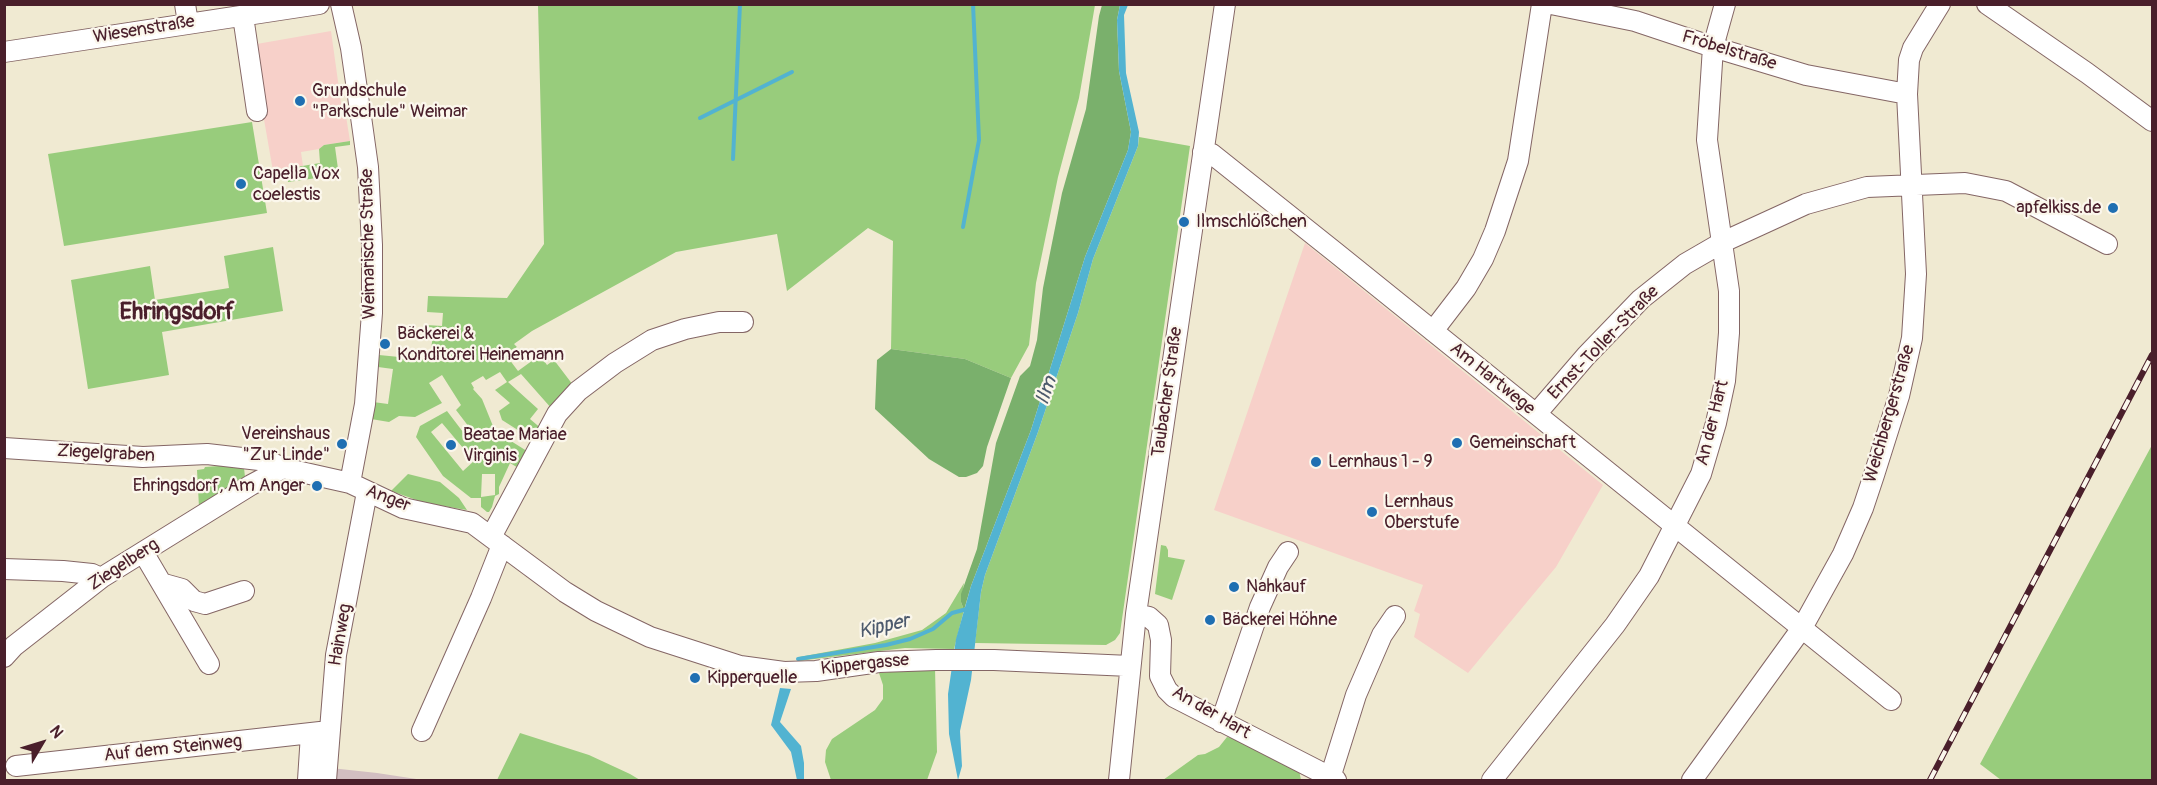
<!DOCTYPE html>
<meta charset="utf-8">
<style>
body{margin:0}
#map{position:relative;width:2157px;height:785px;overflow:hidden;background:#f0ead2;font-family:Pangolin,sans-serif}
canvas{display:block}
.frame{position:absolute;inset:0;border:6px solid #4a1f2b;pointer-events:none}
.north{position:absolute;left:12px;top:713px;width:60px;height:60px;-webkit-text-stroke:4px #fbf7ec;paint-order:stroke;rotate:52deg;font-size:16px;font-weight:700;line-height:24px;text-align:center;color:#4a1f2b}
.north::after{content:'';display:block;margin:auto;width:21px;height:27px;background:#4a1f2b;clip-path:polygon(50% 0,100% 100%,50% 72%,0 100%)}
</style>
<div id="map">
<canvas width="2157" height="785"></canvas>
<div class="frame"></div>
<div class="north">N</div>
</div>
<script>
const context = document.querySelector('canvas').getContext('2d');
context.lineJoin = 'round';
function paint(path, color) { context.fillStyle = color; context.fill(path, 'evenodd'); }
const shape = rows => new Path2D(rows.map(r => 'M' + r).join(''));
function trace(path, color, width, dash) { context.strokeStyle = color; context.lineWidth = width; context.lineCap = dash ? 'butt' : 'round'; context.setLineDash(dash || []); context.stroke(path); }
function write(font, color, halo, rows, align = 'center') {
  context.font = font + ' Pangolin,sans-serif'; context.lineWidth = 4.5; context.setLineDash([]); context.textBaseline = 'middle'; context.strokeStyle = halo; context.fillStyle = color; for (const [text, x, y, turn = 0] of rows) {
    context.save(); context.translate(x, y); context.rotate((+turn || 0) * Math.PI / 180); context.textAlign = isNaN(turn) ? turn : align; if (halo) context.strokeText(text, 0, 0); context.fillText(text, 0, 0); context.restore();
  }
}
paint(shape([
 [331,31,342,110,345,110,350,141,324,145,319,149,301,152,303,166,273,171,251,45],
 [1305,243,1603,485,1556,567,1468,673,1414,637,1420,614,1414,611,1423,585,1214,510]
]), '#f7d0c9');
paint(shape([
 [331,768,377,773,423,780,331,780]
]), '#d2bec1');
paint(shape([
 [538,5,1095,5,1079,98,1058,177,1036,283,1029,345,1011,378,965,359,891,349,893,241,868,228,787,291,777,234,676,252,532,331,514,344,517,347,506,355,518,371,540,355,547,365,554,360,573,385,552,409,521,374,508,382,538,409,530,419,543,430,540,434,525,427,521,432,502,420,499,411,510,403,495,390,507,382,500,372,486,380,483,376,471,383,474,388,473,389,482,399,495,431,530,453,520,469,510,463,499,487,499,494,495,496,492,507,489,512,487,512,481,507,481,498,471,498,443,476,416,437,420,426,447,411,463,432,469,427,456,410,461,405,442,375,429,383,442,403,415,417,399,416,389,422,371,419,373,402,388,404,393,369,378,367,379,355,450,362,450,353,433,351,431,349,434,328,426,327,426,325,442,326,443,313,427,312,428,296,507,298,544,244],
 [442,423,474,461,463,471,431,432],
 [482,474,495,474,495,495,481,497],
 [252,122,267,213,64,246,48,154],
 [1139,137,1190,146,1120,633,1115,640,1106,645,975,643,981,592,985,575,1038,432,1078,313,1093,259,1138,146],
 [350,141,350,145,335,147,339,176,335,176,335,172,332,172,324,174,324,177,288,182,287,174,274,175,273,171,320,163,319,149,324,145],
 [273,247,283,311,162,332,169,375,88,389,71,280,150,266,155,300,229,288,224,256],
 [2152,445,2152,780,2001,780,1980,764],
 [233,465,244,468,245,477,242,482,207,500,208,502,199,507,197,470,204,469,205,467],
 [408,474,440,482,459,498,467,510,425,503,391,491],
 [1161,545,1166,546,1168,550,1168,557,1185,560,1172,600,1155,594],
 [964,583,961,602,964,610,954,649,905,648,798,661,799,657,875,643,922,630,946,613],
 [935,668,937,752,927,780,831,780,825,762,826,750,832,739,875,710,883,699,883,685,879,673],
 [520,733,589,755,630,774,640,780,497,780],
 [1227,737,1247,741,1299,770,1301,780,1163,780,1198,755,1205,754,1219,747]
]), '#98cc7c');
paint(shape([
 [1102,5,1120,5,1117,20,1119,71,1131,132,1128,150,1085,257,1031,430,971,586,964,610,961,602,961,594,977,549,996,443,1020,376,1030,366,1037,340,1043,288,1062,193,1086,109,1099,16],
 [891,349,965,359,1011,378,987,447,983,466,977,473,966,477,959,477,929,459,875,409,877,360]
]), '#7ab06c');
paint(shape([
 [1120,5,1128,5,1124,15,1126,73,1139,132,1138,146,1093,259,1078,313,1038,432,985,575,981,592,971,680,960,731,962,766,958,780,949,734,948,694,956,639,971,586,1031,430,1085,257,1128,150,1131,132,1119,71,1117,20],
 [780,688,791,689,780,722,801,746,804,763,804,780,797,780,791,752,771,725]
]), '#52b3d1');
trace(shape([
 [700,118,792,72],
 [733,159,740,4],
 [963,227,979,140,973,4],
 [798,659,886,645,910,639,933,629,952,613,967,609]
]), '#52b3d1', 4);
const minor = shape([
 [185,4,188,23],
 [341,4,351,48,362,124,368,167,372,245,372,313,365,404,350,483],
 [1551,4,1635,21,1713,47,1806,75,1907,94],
 [1987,4,2087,73,2152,121],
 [243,16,257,111],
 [4,52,319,4],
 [1203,152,1212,154,1335,252,1891,700],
 [1433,331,1466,288,1483,259,1495,231,1518,161,1542,4],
 [1536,414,1586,356,1641,299,1685,264,1723,242,1806,204,1867,187,1965,183,2006,191,2107,244],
 [4,448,143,457,207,454,268,461,283,468,350,483,403,508,472,523,565,592,596,611,650,637,740,666,784,672,816,671,879,662,936,660,994,660,1130,666],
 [491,537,557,414,578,391,615,363,652,340,685,329,719,322,743,322],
 [143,552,209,664],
 [4,569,63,571,92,574,101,578],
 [164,584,182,589,194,601,205,604,244,591],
 [1136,614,1149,617,1158,625,1161,640,1160,676,1167,690,1174,697,1336,780],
 [4,657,14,646,101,578,251,485,283,468],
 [1221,722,1260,607,1278,567,1288,552],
 [422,731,481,598,502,545],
 [16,766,329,731],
 [1330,778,1356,695,1382,635,1395,616],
 [308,780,311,734],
 [326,780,336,655,367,492],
 [1119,780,1136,614,1225,4],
 [1492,780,1615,625,1649,576,1701,474,1716,423,1725,381,1729,333,1729,291,1707,140,1713,47,1725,4],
 [1692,780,1802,628,1843,554,1863,508,1874,475,1899,396,1912,338,1916,274,1907,94,1909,60,1913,48,1940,4]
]);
trace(minor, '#846665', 22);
trace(minor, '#fff', 20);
const rail = shape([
 [1930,780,2152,355]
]);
trace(rail, '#4a1f2b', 6);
trace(rail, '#fbf7ec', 4, [11]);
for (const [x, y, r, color] of [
 [300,101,6,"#1f6fb2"],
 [241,184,6,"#1f6fb2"],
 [2113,208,6,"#1f6fb2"],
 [1184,222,6,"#1f6fb2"],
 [385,344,6,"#1f6fb2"],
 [1457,443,6,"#1f6fb2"],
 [342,444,6,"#1f6fb2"],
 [451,445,6,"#1f6fb2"],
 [1316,462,6,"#1f6fb2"],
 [317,486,6,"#1f6fb2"],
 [1372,512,6,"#1f6fb2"],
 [1234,587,6,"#1f6fb2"],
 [1210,620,6,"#1f6fb2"],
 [695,678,6,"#1f6fb2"]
]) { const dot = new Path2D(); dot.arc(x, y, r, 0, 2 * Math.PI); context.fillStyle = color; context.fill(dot); trace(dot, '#fbf7ec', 2); }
write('18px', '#4a1f2b', '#fbf7ec', [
 ["Wiesenstraße",144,30,-9],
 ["Fröbelstraße",1729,51,17],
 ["Weimarische Straße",369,244,-91],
 ["Ernst-Toller-Straße",1604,343,-46],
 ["Am Hartwege",1492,379,39],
 ["Taubacher Straße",1168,392,-82],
 ["Weichbergerstraße",1890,414,-74],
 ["An der Hart",1713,423,-76],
 ["Ziegelgraben",106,454,3],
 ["Anger",388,499,21],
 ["Ziegelberg",124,565,-33],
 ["Hainweg",341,635,-80],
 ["Kippergasse",865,665,-6],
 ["An der Hart",1211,713,30],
 ["Auf dem Steinweg",173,749,-6]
]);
write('18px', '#4a1f2b', '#fbf7ec', [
 ["Grundschule",312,91],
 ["\"Parkschule\" Weimar",312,112],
 ["Capella Vox",253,174],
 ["coelestis",253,195],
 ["apfelkiss.de",2101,208,"right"],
 ["Ilmschlößchen",1196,222],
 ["Bäckerei &",397,334],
 ["Konditorei Heinemann",397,355],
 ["Vereinshaus",330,434,"right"],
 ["\"Zur Linde\"",330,455,"right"],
 ["Beatae Mariae",463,435],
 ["Virginis",463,456],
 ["Gemeinschaft",1469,443],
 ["Lernhaus 1 - 9",1328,462],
 ["Ehringsdorf, Am Anger",305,486,"right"],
 ["Lernhaus",1384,502],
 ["Oberstufe",1384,523],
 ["Nahkauf",1246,587],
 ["Bäckerei Höhne",1222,620],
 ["Kipperquelle",707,678]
], 'left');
write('italic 20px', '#4d5a6d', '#fbf7ec', [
 ["Ilm",1047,391,-71],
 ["Kipper",884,627,-13]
]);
write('bold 24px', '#4a1f2b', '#fbf7ec', [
 ["Ehringsdorf",177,313]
]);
</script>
